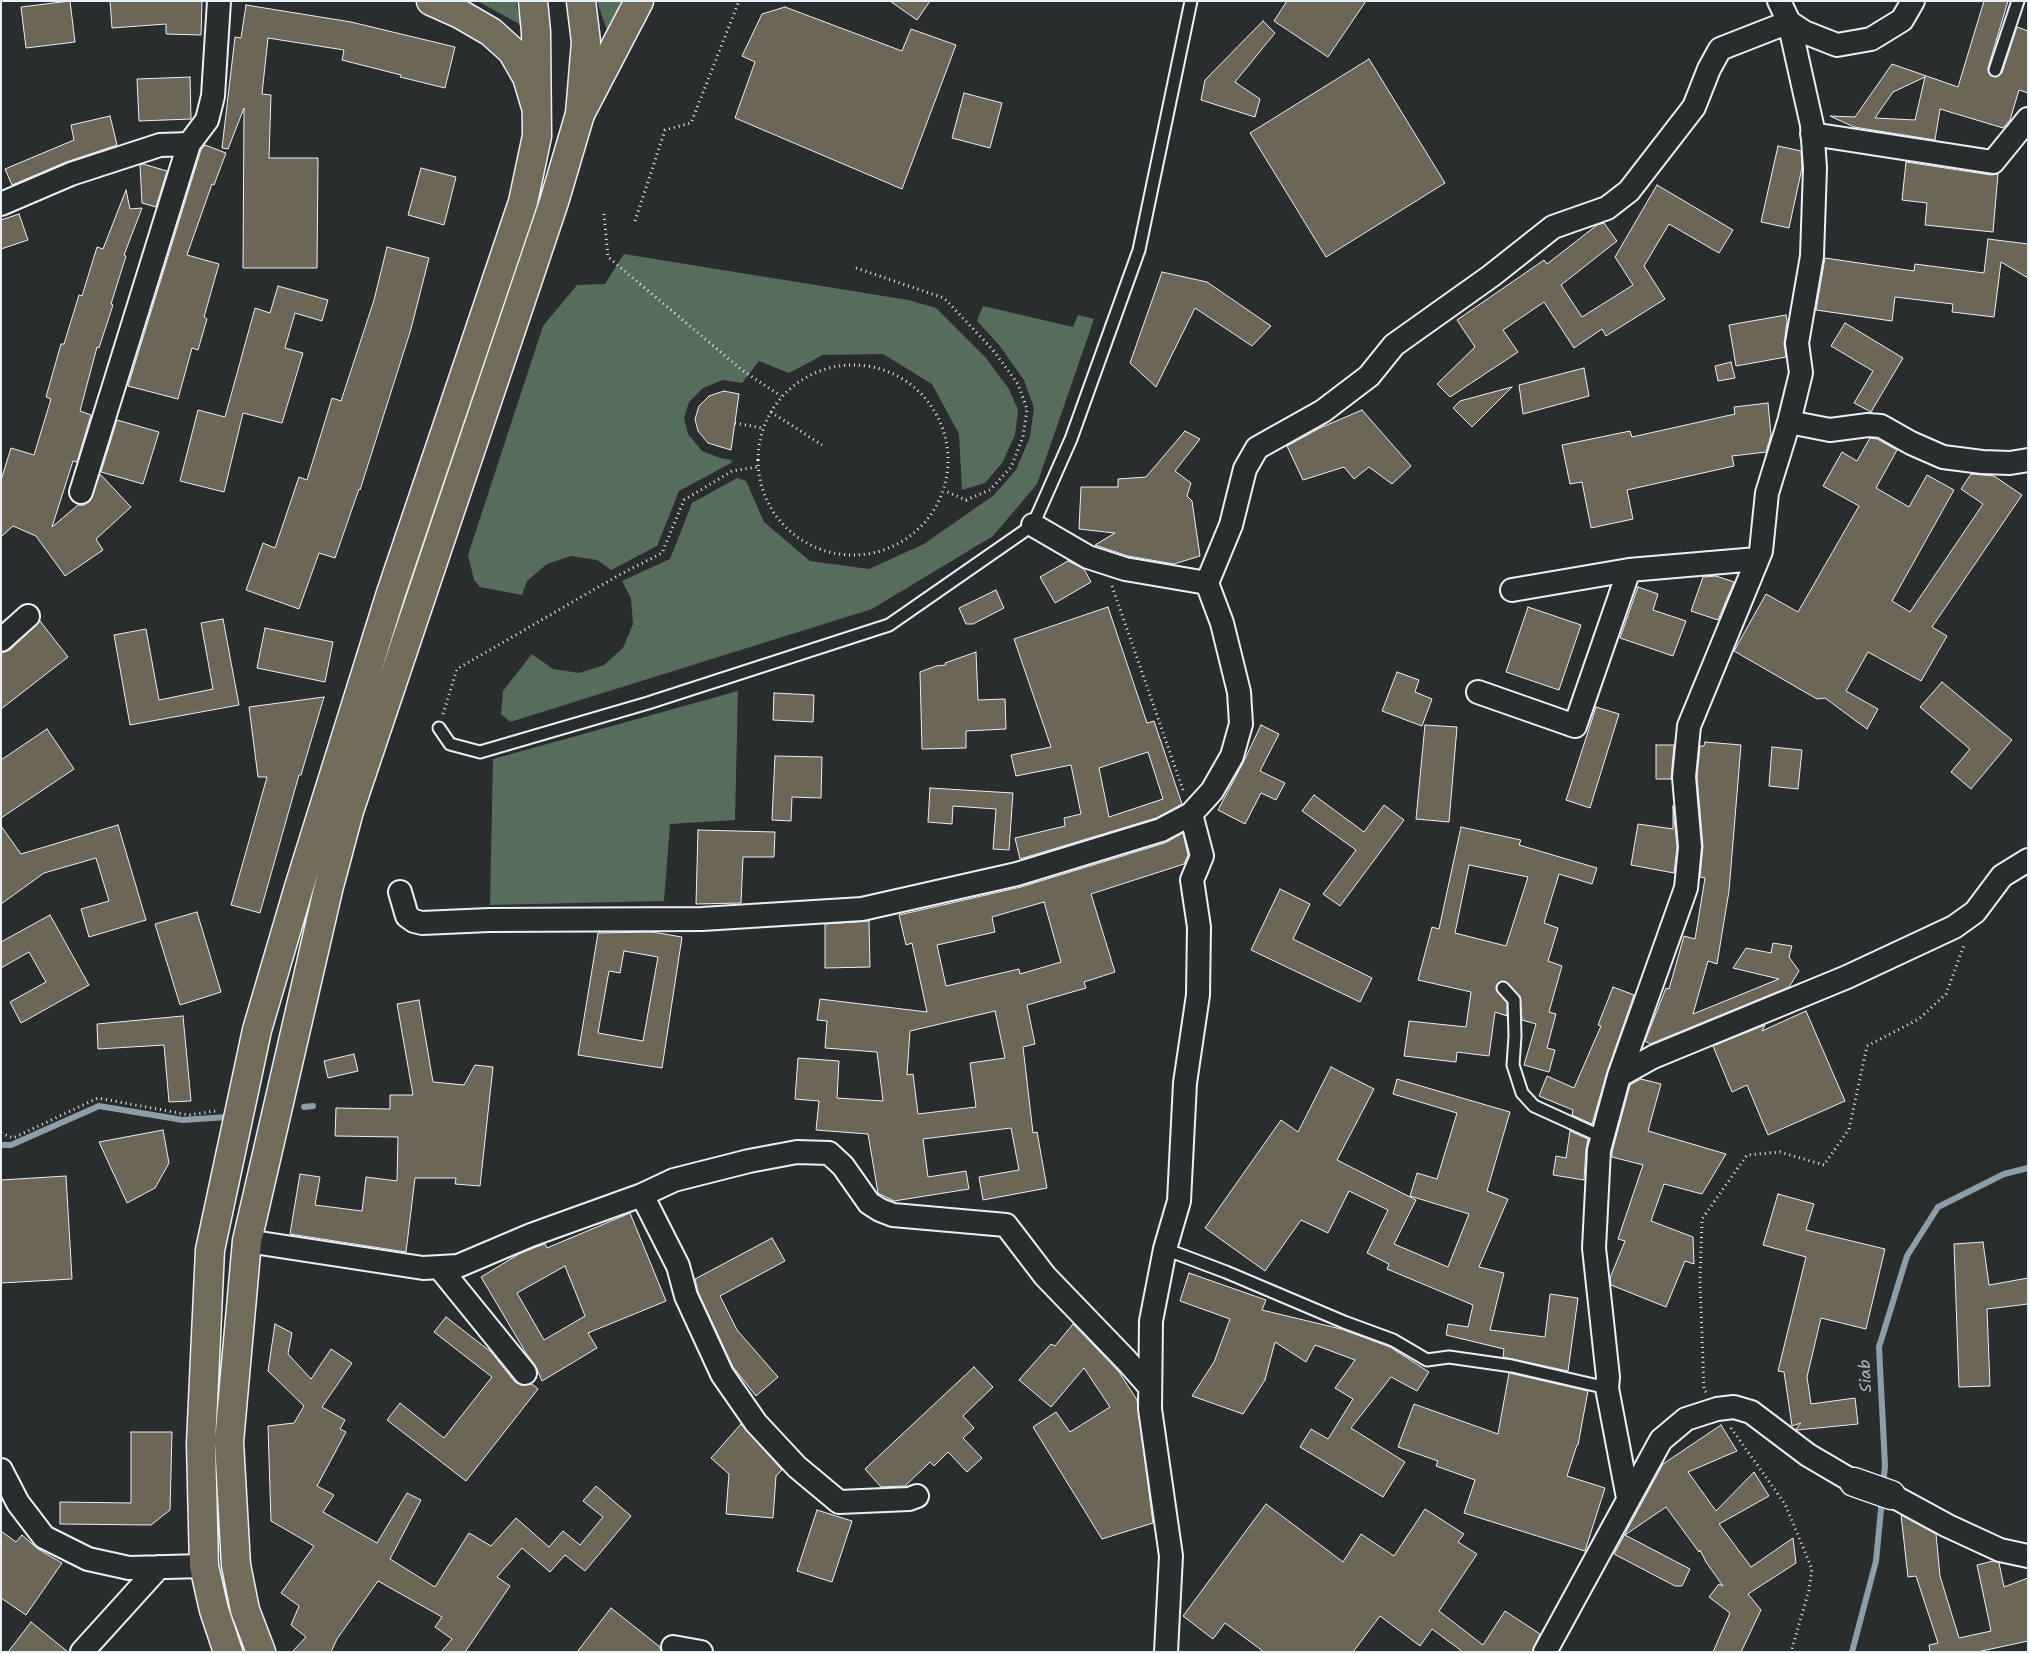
<!DOCTYPE html>
<style>
body{margin:0}
#map{position:relative;width:2029px;height:1653px;overflow:hidden;background:#2a2d2e;font-family:"Shantell Sans",sans-serif}
canvas{display:block}
.frame{position:absolute;inset:0;border:2px solid #e8f1f8;pointer-events:none}
</style>
<div id="map">
<canvas width="2029" height="1653"></canvas>
<div class="frame"></div>
</div>
<script>
const context = document.querySelector('canvas').getContext('2d');
context.lineJoin = 'round';
function paint(path, color) { context.fillStyle = color; context.fill(path, 'evenodd'); }
const shape = rows => new Path2D(rows.map(r => 'M' + r).join(''));
function trace(path, color, width, dash) { context.strokeStyle = color; context.lineWidth = width; context.lineCap = dash ? 'butt' : 'round'; context.setLineDash(dash || []); context.stroke(path); }
function write(font, color, halo, rows, align = 'center') {
  context.font = font + ' "Shantell Sans",sans-serif'; context.lineWidth = 4; context.setLineDash([]); context.textBaseline = 'middle'; context.strokeStyle = halo; context.fillStyle = color; for (const [text, x, y, turn = 0] of rows) {
    context.save(); context.translate(x, y); context.rotate((+turn || 0) * Math.PI / 180); context.textAlign = isNaN(turn) ? turn : align; if (halo) context.strokeText(text, 0, 0); context.fillText(text, 0, 0); context.restore();
  }
}
paint(shape([
 [477,1,516,1,521,25,479,2],
 [597,1,623,1,607,31],
 [624,254,908,300,936,308,986,358,1009,389,1018,410,1015,435,1002,463,985,483,962,490,959,434,932,384,883,354,823,355,789,373,759,361,742,383,723,380,703,388,689,402,684,418,688,434,702,451,720,458,732,460,731,463,679,491,657,546,611,570,597,560,571,556,547,564,527,581,522,595,480,587,474,580,468,555,543,326,577,285,605,284],
 [983,306,1073,327,1078,315,1094,319,1037,484,993,536,872,609,510,722,501,714,503,691,532,654,553,669,579,673,604,665,623,648,633,624,631,598,622,581,670,559,692,503,737,478,746,481,764,522,810,561,869,569,924,544,994,495,1016,470,1030,437,1034,408,1024,380,999,345,977,321],
 [738,691,735,820,670,824,664,901,490,905,493,759]
]), '#556d5a');
trace(shape([
 [304,1107,313,1106],
 [1,1145,11,1145,99,1106,183,1120,227,1117],
 [1883,1486,1885,1466,1879,1347,1907,1256,1938,1207,2004,1174,2028,1168],
 [1852,1652,1876,1561,1882,1499]
]), '#8d9da9', 6);
const building = shape([
 [70,1,75,42,26,48,21,7,70,1],
 [110,1,202,1,201,35,166,34,166,24,112,28,110,1],
 [890,1,930,1,917,20,890,1],
 [1287,1,1366,1,1328,57,1274,21,1287,1],
 [1984,1,2008,1,1988,68,1990,75,1996,77,2002,73,2017,27,2028,31,2028,93,2019,90,2010,120,2003,128,1940,109,1935,140,1854,127,1830,116,1855,117,1892,64,1958,87,1984,1],
 [1925,77,1915,120,1875,118,1893,92,1925,77],
 [246,5,351,22,455,47,445,88,400,77,401,75,342,60,344,50,268,38,262,94,271,95,269,158,318,158,317,268,243,268,244,108,228,149,222,148,235,37,241,38,246,5],
 [785,7,902,51,911,29,956,45,902,189,735,118,755,62,742,56,762,14,785,7],
 [1263,21,1275,33,1235,82,1260,99,1255,117,1201,100,1205,80,1263,21],
 [1369,59,1445,183,1326,257,1250,133,1369,59],
 [190,77,191,119,139,121,137,79,190,77],
 [964,93,1002,103,990,148,952,138,964,93],
 [110,116,117,145,66,162,12,185,5,169,74,140,71,125,110,116],
 [205,145,226,153,214,185,212,184,187,255,219,264,204,317,207,319,198,350,192,348,178,399,128,386,201,150,205,145],
 [1778,146,1801,151,1802,168,1789,228,1761,222,1778,146],
 [1906,162,1991,175,1998,174,1993,232,1925,225,1927,203,1902,200,1906,162],
 [143,164,167,171,156,207,142,203,140,165,143,164],
 [421,168,456,177,444,225,408,215,421,168],
 [1657,185,1733,230,1719,253,1669,224,1644,266,1665,299,1606,336,1602,329,1574,348,1544,302,1503,330,1518,352,1450,397,1437,384,1475,347,1457,320,1544,260,1547,264,1597,225,1604,223,1617,241,1561,285,1582,317,1633,285,1615,257,1657,185],
 [126,190,130,209,142,208,124,255,126,256,111,304,113,305,99,348,97,347,80,411,91,415,77,462,73,461,52,527,78,505,84,505,90,501,100,474,131,507,96,539,103,550,65,576,36,536,13,526,1,537,1,480,11,448,34,455,51,399,46,397,61,344,64,344,79,295,82,296,97,247,103,249,126,190],
 [19,214,28,240,1,249,1,220,19,214],
 [1988,239,2028,244,2028,278,2001,262,1994,317,1952,312,1953,304,1895,297,1892,321,1816,310,1825,258,1914,271,1915,264,1984,273,1988,239],
 [387,247,429,258,411,329,360,490,359,489,335,558,319,553,299,609,246,590,263,543,275,548,299,477,307,480,332,398,341,401,374,300,387,247],
 [1162,272,1207,282,1271,326,1252,346,1195,308,1156,387,1130,363,1162,272],
 [278,286,328,300,322,321,295,313,285,348,303,353,282,423,243,413,224,492,180,481,198,410,225,417,255,308,270,313,278,286],
 [1786,315,1787,321,1784,344,1786,357,1736,366,1729,325,1786,315],
 [1845,323,1903,358,1871,412,1854,403,1873,371,1831,346,1845,323],
 [1731,362,1735,378,1718,381,1715,366,1731,362],
 [1584,368,1589,396,1523,414,1519,385,1584,368],
 [1512,387,1472,427,1453,408,1460,401,1512,387],
 [724,391,739,394,731,450,708,443,698,431,695,419,699,406,709,396,724,391],
 [1768,403,1771,435,1766,452,1732,456,1734,466,1627,490,1633,519,1591,528,1582,482,1570,484,1562,445,1630,431,1632,437,1735,414,1734,407,1768,403],
 [1362,410,1411,466,1392,484,1369,467,1354,479,1344,467,1303,480,1287,446,1320,428,1362,410],
 [117,420,159,432,143,484,101,472,117,420],
 [1185,431,1200,439,1175,471,1191,483,1187,496,1192,501,1200,556,1174,564,1128,556,1095,545,1115,533,1079,529,1081,487,1118,487,1118,479,1146,477,1185,431],
 [1870,438,1877,439,1897,450,1876,488,1909,507,1927,475,1954,490,1892,601,1910,612,1983,504,1961,489,1971,474,1994,476,2022,495,1932,627,1947,636,1921,681,1868,652,1846,691,1878,709,1867,729,1825,698,1817,699,1734,651,1766,594,1798,612,1859,506,1823,486,1842,452,1857,461,1870,438],
 [1068,561,1084,569,1091,582,1055,603,1040,577,1068,561],
 [1716,576,1734,582,1718,620,1691,611,1703,577,1716,576],
 [1638,587,1658,594,1653,610,1686,621,1673,656,1620,638,1638,587],
 [996,590,1004,608,973,624,966,624,959,608,996,590],
 [1108,607,1147,723,1154,721,1182,804,1156,818,1020,859,1015,838,1065,826,1064,818,1081,814,1071,765,1016,776,1011,755,1051,747,1014,639,1108,607],
 [1148,752,1163,799,1109,817,1099,768,1148,752],
 [1528,607,1581,625,1559,690,1506,672,1528,607],
 [223,619,239,705,130,725,114,635,146,629,159,700,213,689,201,623,223,619],
 [40,621,68,657,1,709,1,653,10,650,40,621],
 [265,628,333,642,325,682,257,668,265,628],
 [976,652,978,700,1005,699,1006,729,966,731,966,748,922,749,920,672,936,666,946,665,945,663,976,652],
 [1397,672,1419,680,1415,692,1432,699,1422,726,1382,711,1397,672],
 [1942,682,2012,740,1971,789,1951,772,1970,749,1920,707,1942,682],
 [774,693,814,695,813,722,773,720,774,693],
 [324,697,301,775,299,775,260,913,231,905,267,777,258,777,249,707,324,697],
 [1596,707,1619,714,1590,808,1566,800,1596,707],
 [1261,725,1279,734,1260,771,1285,783,1276,800,1261,793,1245,824,1218,810,1243,763,1261,725],
 [1425,725,1457,727,1449,822,1416,819,1425,725],
 [47,729,74,769,1,818,1,760,47,729],
 [1705,742,1741,745,1729,891,1717,964,1708,961,1693,1014,1779,979,1733,968,1746,948,1771,953,1773,943,1792,946,1789,957,1799,971,1789,987,1650,1044,1645,1041,1666,988,1669,989,1684,936,1695,939,1705,878,1700,877,1703,846,1697,777,1700,746,1704,746,1705,742],
 [1656,745,1674,745,1671,779,1656,779,1656,745],
 [1772,747,1802,750,1798,789,1769,786,1772,747],
 [775,756,822,757,821,798,792,797,791,821,772,820,775,756],
 [930,788,1013,793,1009,850,993,849,996,809,953,806,952,824,928,822,930,788],
 [1314,795,1364,832,1384,805,1404,820,1340,906,1323,894,1356,850,1302,811,1314,795],
 [1673,806,1677,847,1674,873,1631,865,1638,824,1673,829,1673,806],
 [118,825,146,920,89,937,81,909,109,901,96,858,44,873,1,904,1,826,21,854,118,825],
 [1461,827,1521,840,1519,845,1597,868,1592,884,1559,874,1544,923,1558,928,1548,961,1562,966,1549,1012,1556,1014,1547,1048,1555,1050,1549,1072,1524,1065,1536,1024,1522,1020,1520,996,1505,981,1498,983,1496,989,1507,1003,1507,1016,1495,1012,1489,1056,1457,1052,1456,1062,1404,1056,1409,1021,1466,1027,1471,992,1418,980,1432,927,1439,929,1461,827],
 [1469,865,1528,877,1506,946,1455,933,1469,865],
 [698,830,775,832,774,857,743,857,741,903,696,904,698,830],
 [1183,833,1188,855,1184,864,1091,894,1115,972,1084,982,1086,988,1027,1005,1035,1044,1023,1047,1033,1133,1037,1132,1047,1188,983,1200,979,1177,1019,1170,1011,1128,923,1139,928,1177,966,1171,969,1189,894,1201,878,1193,868,1134,816,1130,819,1101,795,1099,798,1058,839,1061,837,1098,883,1101,877,1052,825,1048,827,1021,817,1020,820,999,927,1012,912,943,906,945,899,915,1021,887,1165,843,1183,833],
 [1044,902,1061,962,1020,974,1019,969,946,986,937,945,995,932,992,917,1044,902],
 [995,1011,1005,1058,970,1063,976,1107,918,1114,913,1074,907,1075,910,1031,995,1011],
 [1280,889,1310,904,1293,939,1372,978,1360,1002,1251,950,1280,889],
 [197,912,221,992,180,1005,155,924,197,912],
 [50,915,89,985,21,1023,10,1002,46,982,29,952,1,968,1,942,50,915],
 [869,921,870,967,825,968,825,924,869,921],
 [652,932,682,937,662,1068,578,1055,598,933,652,932],
 [624,951,658,957,643,1041,598,1033,609,971,620,973,624,951],
 [1613,987,1634,995,1607,1072,1592,1124,1572,1115,1573,1110,1539,1096,1547,1076,1574,1088,1601,1026,1598,1025,1613,987],
 [419,1000,433,1082,464,1085,475,1065,493,1067,480,1186,455,1184,456,1178,415,1178,406,1252,290,1234,300,1174,320,1177,315,1205,362,1211,366,1177,397,1181,398,1137,335,1136,336,1108,390,1109,390,1095,413,1095,397,1004,419,1000],
 [1806,1011,1845,1101,1768,1135,1747,1085,1732,1092,1713,1046,1765,1025,1762,1031,1806,1011],
 [183,1016,191,1101,169,1102,164,1045,98,1049,97,1024,183,1016],
 [354,1054,358,1071,328,1078,324,1061,354,1054],
 [1331,1067,1374,1089,1337,1160,1416,1200,1394,1244,1448,1267,1469,1214,1410,1196,1417,1173,1437,1179,1457,1113,1393,1094,1397,1079,1510,1112,1487,1191,1508,1199,1479,1267,1504,1273,1490,1330,1545,1337,1550,1294,1578,1298,1568,1371,1503,1357,1504,1349,1446,1335,1448,1324,1468,1327,1473,1305,1387,1269,1389,1264,1367,1253,1388,1210,1349,1191,1328,1233,1301,1220,1265,1271,1205,1228,1281,1120,1298,1132,1331,1067],
 [1641,1079,1661,1084,1648,1131,1726,1154,1702,1194,1664,1184,1651,1221,1693,1237,1694,1264,1685,1261,1666,1307,1611,1285,1610,1278,1625,1241,1618,1239,1643,1165,1612,1157,1612,1152,1630,1085,1641,1079],
 [163,1130,169,1163,155,1188,127,1203,99,1142,163,1130],
 [1570,1131,1588,1139,1586,1149,1584,1180,1553,1175,1556,1156,1566,1158,1570,1131],
 [66,1176,72,1279,1,1283,1,1180,66,1176],
 [1778,1194,1814,1204,1806,1230,1885,1249,1866,1329,1821,1318,1807,1377,1811,1404,1855,1398,1858,1424,1797,1430,1796,1429,1801,1423,1792,1426,1784,1372,1778,1371,1806,1257,1763,1245,1778,1194],
 [630,1213,666,1301,588,1333,597,1348,542,1381,535,1365,526,1353,481,1277,519,1254,536,1247,545,1244,547,1248,630,1213],
 [565,1266,585,1316,544,1340,517,1293,565,1266],
 [772,1238,785,1261,720,1296,737,1330,778,1377,756,1396,733,1367,698,1292,695,1279,772,1238],
 [1983,1242,1989,1285,2028,1278,2028,1304,1987,1309,1990,1386,1959,1387,1954,1244,1983,1242],
 [1189,1273,1266,1300,1262,1310,1341,1329,1390,1347,1429,1372,1417,1391,1391,1377,1351,1428,1405,1462,1383,1497,1300,1447,1311,1429,1328,1439,1353,1399,1335,1388,1355,1360,1315,1345,1306,1362,1275,1342,1265,1380,1243,1414,1192,1396,1214,1362,1230,1319,1180,1301,1189,1273],
 [446,1317,491,1352,515,1382,521,1385,532,1384,538,1389,466,1481,387,1420,400,1403,444,1438,492,1377,434,1332,446,1317],
 [275,1324,292,1333,288,1354,311,1379,331,1349,352,1363,322,1407,345,1420,340,1429,346,1432,317,1486,334,1495,323,1512,377,1543,407,1493,421,1500,390,1559,435,1587,469,1533,491,1546,516,1518,549,1547,563,1531,580,1545,603,1517,583,1501,596,1486,631,1516,585,1571,565,1555,550,1572,522,1548,497,1577,510,1586,465,1652,441,1652,452,1639,435,1627,442,1617,378,1581,337,1639,331,1652,292,1652,306,1637,291,1625,299,1606,281,1593,314,1546,271,1521,268,1426,294,1423,304,1406,268,1371,275,1324],
 [1073,1324,1119,1372,1137,1400,1153,1523,1102,1539,1033,1427,1056,1412,1070,1432,1110,1407,1084,1368,1051,1407,1019,1380,1051,1344,1055,1346,1073,1324],
 [974,1367,993,1387,963,1416,974,1428,963,1438,982,1458,967,1472,948,1452,934,1466,930,1462,905,1486,881,1487,865,1469,974,1367],
 [1509,1373,1588,1391,1578,1445,1577,1445,1567,1476,1605,1488,1585,1551,1464,1513,1475,1480,1436,1466,1438,1461,1398,1447,1414,1404,1498,1434,1509,1373],
 [741,1424,782,1470,776,1476,773,1518,726,1514,729,1474,711,1458,741,1424],
 [1721,1425,1737,1451,1688,1472,1716,1511,1754,1472,1769,1496,1719,1524,1751,1567,1793,1538,1796,1563,1748,1594,1761,1610,1741,1652,1713,1652,1730,1613,1709,1597,1719,1584,1723,1586,1706,1562,1700,1550,1699,1552,1666,1507,1625,1535,1690,1569,1682,1586,1675,1586,1614,1554,1663,1464,1721,1425],
 [131,1432,172,1432,170,1510,151,1525,60,1524,60,1502,131,1503,131,1432],
 [1266,1504,1343,1562,1361,1534,1394,1556,1425,1509,1464,1534,1458,1542,1477,1554,1439,1611,1483,1645,1505,1611,1540,1634,1532,1652,1463,1652,1432,1629,1420,1646,1380,1616,1353,1652,1264,1652,1225,1623,1213,1639,1183,1616,1266,1504],
 [817,1510,852,1521,832,1582,797,1571,817,1510],
 [1901,1515,1936,1534,1940,1576,1959,1638,1991,1631,1977,1565,1993,1561,1999,1563,2004,1587,2028,1578,2028,1641,1977,1652,1930,1652,1929,1645,1938,1643,1916,1576,1908,1577,1901,1515],
 [1,1531,16,1542,22,1535,38,1549,62,1563,26,1615,1,1598,1,1531],
 [611,1608,660,1647,661,1652,577,1652,611,1608],
 [31,1622,68,1652,8,1652,31,1622]
]);
paint(building, '#6d6555');
trace(building, '#e8f1f8', 1);
const service = shape([
 [1995,70,2018,1],
 [439,728,450,744,480,752,648,703,889,625,1033,525,1071,439,1139,250,1191,1],
 [1503,988,1514,1000,1515,1036,1513,1065,1522,1093,1534,1106,1602,1137],
 [1165,1249,1226,1272,1344,1322,1393,1340,1427,1360,1449,1357,1512,1366,1607,1388]
]);
const minor = shape([
 [1779,1,1789,22,1804,32,1837,45,1871,39,1902,20,1913,1],
 [1812,134,1993,162,2028,119],
 [1,204,71,174,160,145,189,144],
 [1789,422,1830,430,1868,425,1881,426,1911,443,1943,457,1982,462,2010,463,2028,460],
 [81,492,189,144,207,120,213,96,219,1],
 [1033,525,1088,557,1125,569,1207,583],
 [1512,590,1629,570,1757,559],
 [1,640,28,616],
 [1478,692,1575,726,1629,570],
 [400,892,407,916,414,921,422,923,489,920,702,919,862,909,1017,874,1161,830,1191,814,1212,791,1232,756,1241,724,1239,692,1222,623,1207,583,1231,525,1245,469,1257,448,1323,411,1369,376,1394,345,1491,276,1553,227,1607,208,1629,191,1694,107,1709,69,1720,49,1789,22,1812,125,1815,168,1812,256,1797,343,1801,373,1789,422,1767,493,1761,551,1689,726,1684,777,1690,847,1686,888,1619,1076,1599,1150,1594,1248,1608,1377,1607,1388,1628,1498],
 [1619,1076,1653,1057,1847,977,1954,927,1975,912,2002,876,2028,860],
 [642,1195,678,1266,686,1296,722,1374,756,1423,797,1467,839,1502,909,1499,917,1496],
 [247,1241,423,1268,458,1266,531,1235,642,1195,674,1180,749,1161,797,1152,829,1153,843,1166,869,1203,880,1210,893,1215,1006,1225,1045,1276,1126,1360,1149,1386],
 [439,1267,525,1373],
 [1,1470,18,1503,44,1537,88,1559,129,1568,204,1566],
 [1891,1495,1948,1526,2000,1550,2028,1556],
 [673,1647,701,1652],
 [82,1652,159,1567],
 [1166,1652,1171,1556,1150,1409,1151,1321,1165,1249,1179,1201,1185,1083,1198,995,1199,927,1192,880,1202,856,1191,814],
 [1545,1652,1661,1440,1686,1419,1717,1409,1734,1407,1751,1412,1808,1455,1854,1482]
]);
const tertiary = shape([
 [1854,1482,1891,1495]
]);
const primary = shape([
 [228,1652,214,1610,204,1566,201,1444,210,1250,257,1030,299,887,391,593,523,202,537,136,536,32,533,1],
 [261,1652,245,1610,236,1565,229,1442,247,1241,328,890,349,811,554,202,580,114,586,42,581,1]
]);
const trunk = shape([
 [431,1,460,14,491,32,512,51,527,77,536,107],
 [580,114,639,1]
]);
trace(service, '#e8f1f8', 15);
trace(minor, '#e8f1f8', 26);
trace(tertiary, '#e8f1f8', 31);
trace(primary, '#e8f1f8', 31);
trace(trunk, '#e8f1f8', 31);
trace(shape([
 [604,214,608,257,742,370,781,396],
 [635,221,665,130,691,123,739,1],
 [856,268,944,298,993,350,1018,384,1027,409,1023,437,1011,467,990,490,966,500,945,491],
 '758 460a95 95 0 1 1 190 0a95 95 0 1 1-190 0Z',
 [771,412,822,445],
 [735,423,762,428],
 [1112,586,1184,793],
 [443,714,457,669,619,575,662,553,684,500,732,471,757,467],
 [1,1133,13,1138,98,1098,189,1115,216,1111],
 [1706,1392,1704,1390,1700,1281,1702,1219,1747,1155,1780,1152,1824,1165,1849,1129,1867,1046,1919,1019,1946,994,1964,945],
 [1731,1428,1785,1504,1812,1569,1809,1590,1791,1652]
]), '#e8f1f8', 3, [1, 4]);
trace(service, '#2a2d2e', 11);
trace(minor, '#2a2d2e', 22);
trace(tertiary, '#2a2d2e', 28);
trace(primary, '#736b5a', 28);
trace(trunk, '#736b5a', 28);
write('italic 16px', '#abb9c3', '#2a2d2e', [
 ["Siab",1866,1376,-93]
]);
</script>
